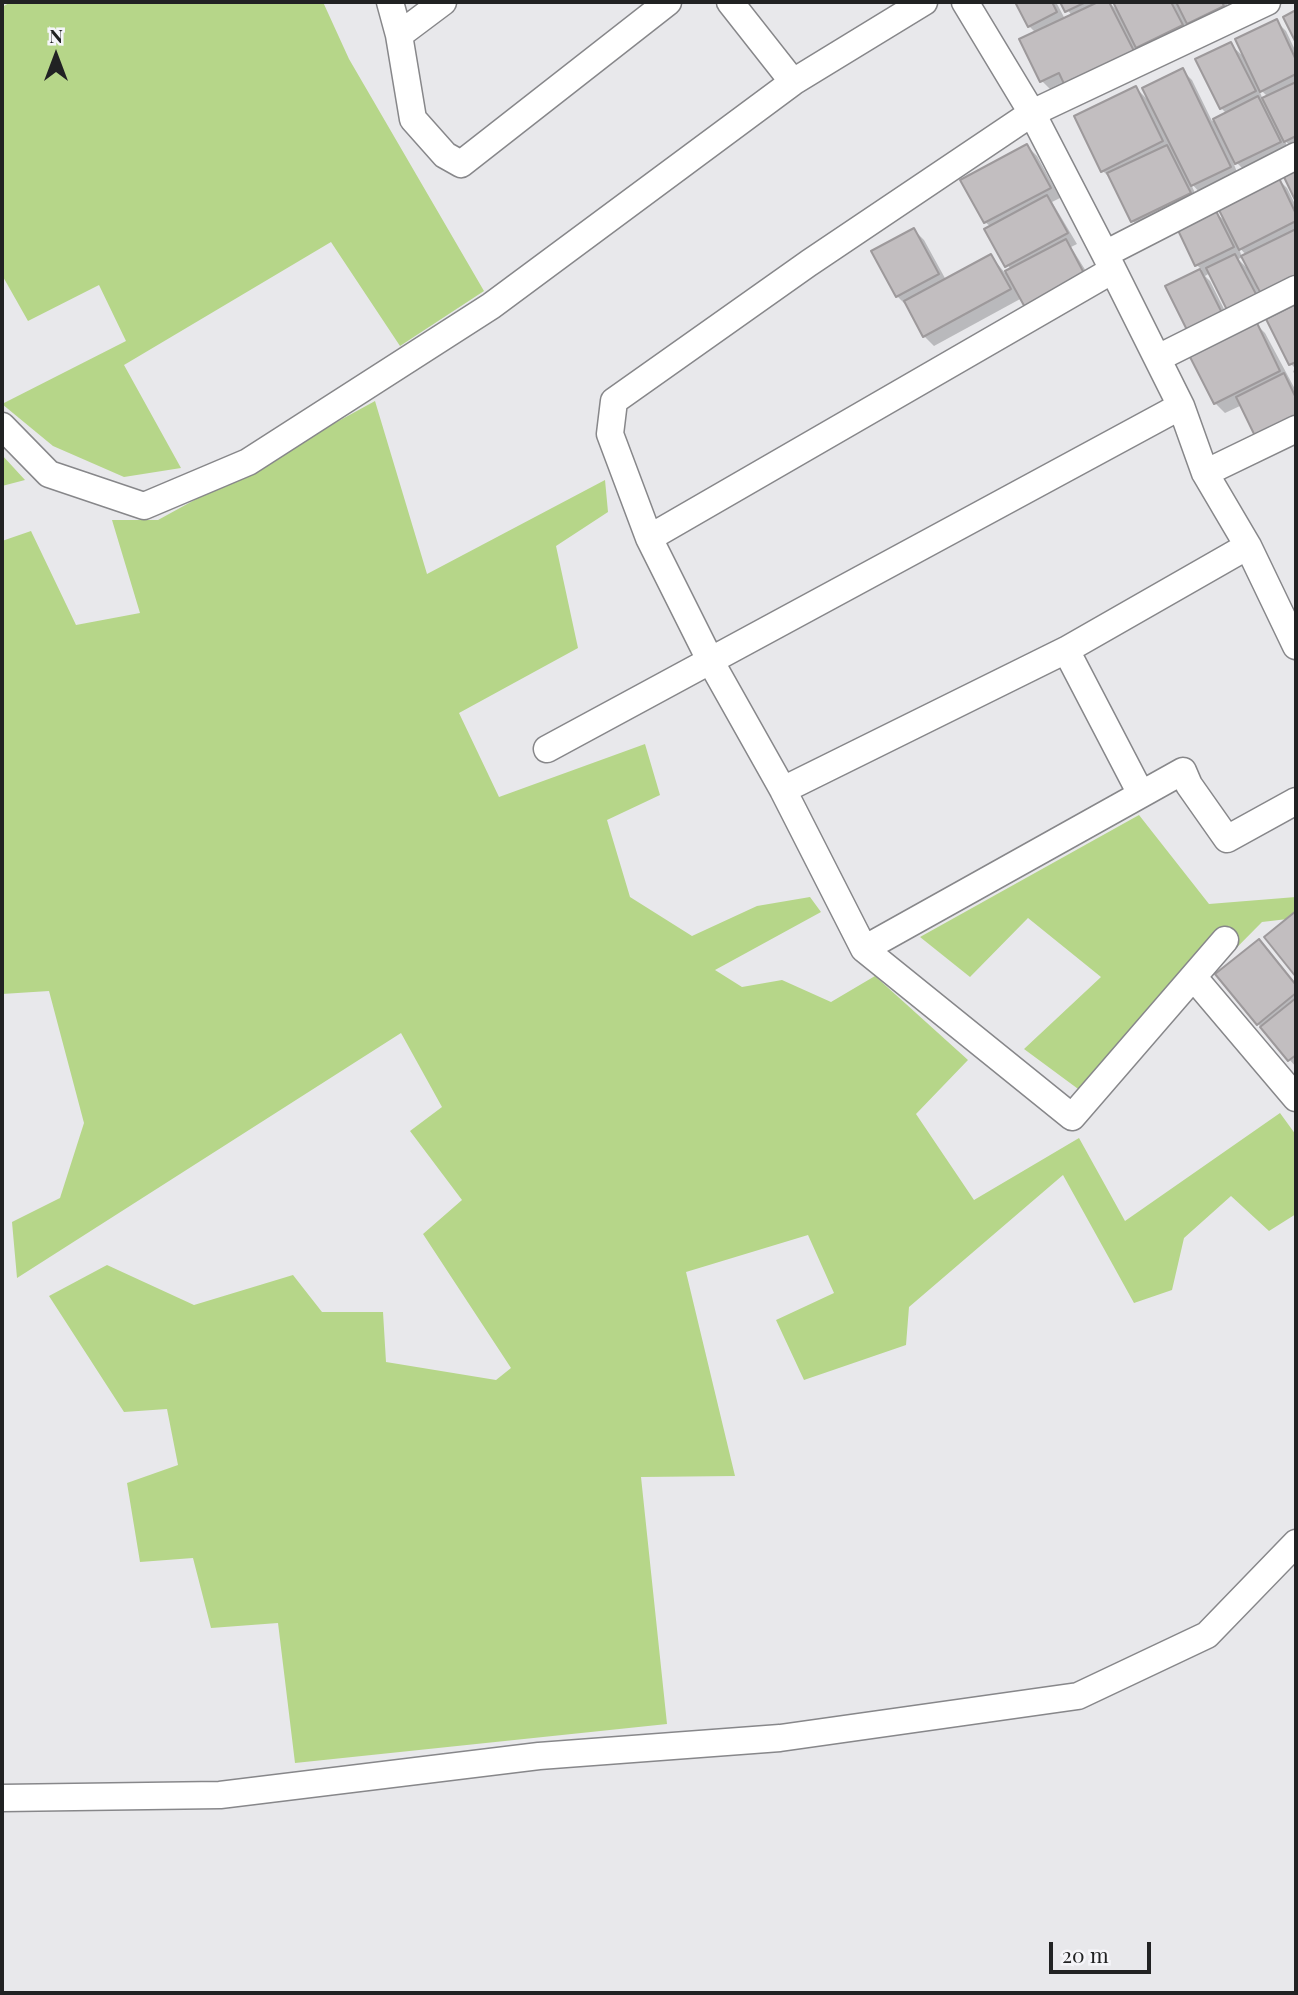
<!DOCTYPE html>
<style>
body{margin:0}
#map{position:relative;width:1298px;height:1995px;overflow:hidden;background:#e8e8eb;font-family:"Playfair Display",serif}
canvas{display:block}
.frame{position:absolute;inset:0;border:4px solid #212223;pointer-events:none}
.north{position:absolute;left:21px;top:21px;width:70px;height:70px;-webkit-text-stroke:5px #f5f5f9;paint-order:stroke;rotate:0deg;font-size:19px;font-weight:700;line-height:28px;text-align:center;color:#212223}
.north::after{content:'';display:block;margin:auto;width:24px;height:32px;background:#212223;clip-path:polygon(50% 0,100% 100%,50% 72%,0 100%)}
.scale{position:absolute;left:1049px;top:1942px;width:102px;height:32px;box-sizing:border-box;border:4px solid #212223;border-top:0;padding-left:9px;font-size:21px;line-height:24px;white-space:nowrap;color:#212223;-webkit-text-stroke:5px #f5f5f9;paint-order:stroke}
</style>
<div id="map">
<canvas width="1298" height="1995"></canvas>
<div class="frame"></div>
<div class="north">N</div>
<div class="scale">20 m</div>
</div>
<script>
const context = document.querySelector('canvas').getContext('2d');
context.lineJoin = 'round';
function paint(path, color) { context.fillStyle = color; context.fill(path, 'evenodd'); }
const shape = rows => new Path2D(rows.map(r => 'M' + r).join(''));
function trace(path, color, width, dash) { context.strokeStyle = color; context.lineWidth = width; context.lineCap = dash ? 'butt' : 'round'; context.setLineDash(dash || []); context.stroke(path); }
paint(shape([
 [11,2,323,2,349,59,484,291,400,346,331,242,124,365,181,468,124,477,53,446,2,404,126,341,99,285,28,321,2,275,2,7],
 [375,401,427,574,605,480,608,512,556,546,578,648,459,713,499,797,645,744,660,795,607,820,630,897,692,936,757,906,810,897,821,912,715,970,742,987,782,980,831,1002,875,976,968,1060,916,1114,974,1200,1079,1138,1125,1221,1280,1113,1296,1135,1296,1214,1269,1231,1231,1196,1184,1238,1172,1290,1134,1303,1063,1175,909,1307,906,1345,804,1380,776,1320,834,1293,808,1235,686,1272,735,1476,641,1477,667,1724,295,1763,278,1623,211,1628,193,1558,140,1562,127,1483,178,1465,167,1409,124,1412,49,1296,107,1265,194,1305,293,1275,322,1312,383,1312,386,1362,496,1380,511,1368,423,1234,462,1200,410,1131,442,1107,401,1033,17,1278,12,1222,60,1198,84,1123,49,991,2,994,2,541,31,531,76,625,140,613,112,520,158,520],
 [2,455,25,480,2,486],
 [1139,815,1209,904,1296,897,1296,918,1262,922,1089,1097,1024,1049,1101,977,1028,918,970,977,920,937]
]), '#b6d689');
paint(shape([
 [1017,2,1056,2,1065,19,1072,16,1062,2,1109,2,1120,13,1114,2,1226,2,1233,16,1199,33,1184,19,1191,35,1057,96,1042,81,1021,40,1036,33,1029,26],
 [1276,21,1286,31,1296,52,1296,151,1285,141,1290,153,1247,173,1231,157,1239,177,1202,195,1190,182,1200,204,1143,231,1133,221,1113,181,1103,171,1136,88,1152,104,1182,70,1192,80,1212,121,1227,114,1221,108,1230,44,1245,58],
 [1258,87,1268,97,1263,100],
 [1027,146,1037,156,1060,198,1052,202,1077,244,1071,247,1089,276,1022,298,934,346,924,336,907,306,897,296,914,230,924,240,946,280,991,256,1005,273,1011,270,986,230,991,227,985,222],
 [1277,178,1287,188,1296,206,1296,291,1272,303,1257,288,1265,306,1210,273,1205,276,1210,281,1231,323,1167,286,1202,270,1197,265,1213,210,1227,223],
 [1238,246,1246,255,1242,257],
 [1244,257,1251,272,1238,259],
 [1296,306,1296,378,1293,371,1296,369,1291,364,1268,320],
 [1255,323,1265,333,1296,391,1296,432,1242,405,1225,413,1215,403],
 [1269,951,1296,985,1296,1067,1258,1024]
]), '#0003');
const building = shape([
 [1015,2,1052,2,1057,12,1028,27,1015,2],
 [1060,2,1086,2,1065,12,1060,2],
 [1098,2,1109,2,1135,53,1065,86,1059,73,1040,82,1019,39,1098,2],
 [1113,2,1171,2,1183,25,1136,48,1113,2],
 [1176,2,1222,2,1224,6,1187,24,1176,2],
 [1296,10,1296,43,1283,17,1296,10],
 [1277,19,1296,60,1296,74,1260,92,1235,39,1277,19],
 [1231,42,1256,91,1220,109,1195,59,1231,42],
 [1183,68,1231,167,1191,186,1142,88,1183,68],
 [1296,82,1296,136,1284,142,1262,98,1296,82],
 [1136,86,1163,141,1101,172,1074,116,1136,86],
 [1258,96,1281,142,1235,164,1213,119,1258,96],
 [1027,144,1051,188,984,223,960,180,1027,144],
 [1167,145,1191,193,1131,222,1107,173,1167,145],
 [1296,168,1296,202,1283,175,1296,168],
 [1278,176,1296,214,1296,221,1239,250,1217,206,1278,176],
 [1047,195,1068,233,1005,267,984,229,1047,195],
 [1214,207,1234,247,1195,266,1176,226,1214,207],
 [914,228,939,274,896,297,871,251,914,228],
 [1296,229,1296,276,1261,294,1241,256,1296,229],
 [1066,239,1087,279,1027,311,1005,271,1066,239],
 [991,254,1011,289,923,337,904,301,991,254],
 [1235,254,1257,296,1227,310,1206,268,1235,254],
 [1200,269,1222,313,1187,330,1165,286,1200,269],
 [1296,304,1296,362,1289,365,1266,319,1296,304],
 [1256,321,1280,371,1214,404,1189,355,1256,321],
 [1284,373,1296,398,1296,418,1256,438,1236,397,1284,373],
 [1296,911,1296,977,1264,937,1296,911],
 [1259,939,1296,985,1296,993,1257,1025,1215,974,1259,939],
 [1296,998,1296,1055,1288,1061,1260,1027,1296,998]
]);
paint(building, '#c2bec0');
trace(building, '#9d999b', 2);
const street = shape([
 [390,2,399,35],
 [443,2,399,35,413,119,445,155,461,164,668,2],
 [730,2,793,82],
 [965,2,1032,113,1105,254,1181,406,1205,473,1248,546,1296,646],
 [1105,254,1296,156],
 [1158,358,1296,289],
 [2,426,49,474,144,506,248,462,491,306,793,82,924,2],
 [1205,473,1296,429],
 [649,538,1113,270],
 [1066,650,1141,794],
 [547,749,1181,406],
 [783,790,1066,650,1248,546],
 [1225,940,1072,1117,864,949,783,790,711,662,649,538,610,434,614,401,809,263,1032,113,1267,2],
 [864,949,1183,771,1189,785,1227,839,1296,801],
 [1201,986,1296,1098],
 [2,1798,220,1795,539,1756,780,1738,1078,1696,1207,1635,1296,1543]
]);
trace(street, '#87878a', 29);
trace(street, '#fff', 26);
</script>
